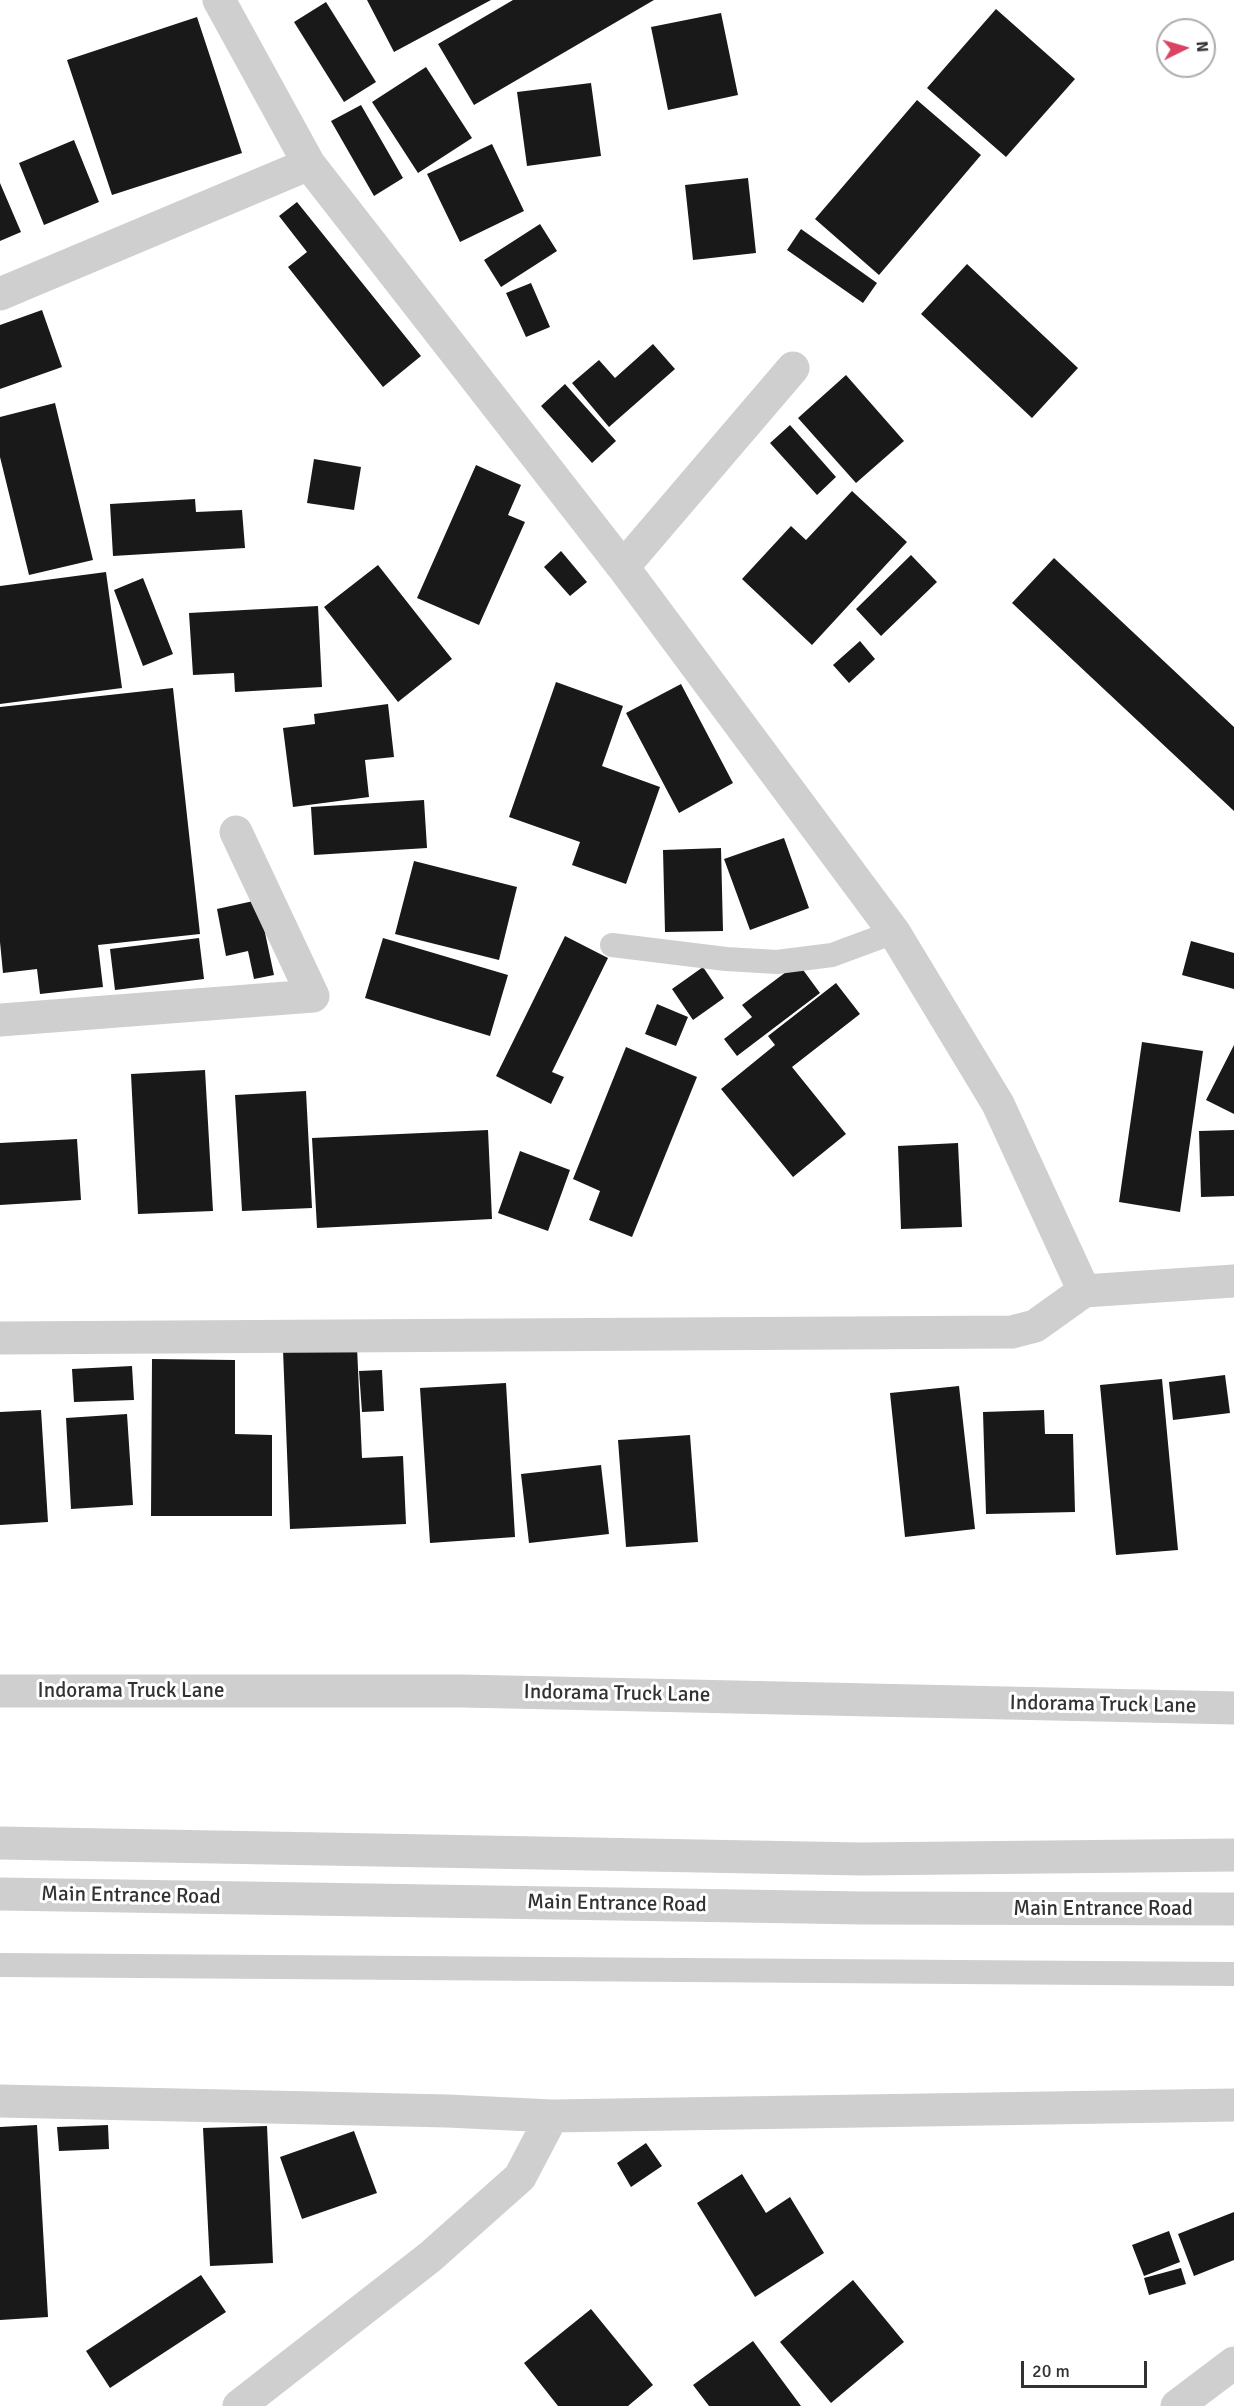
<!DOCTYPE html>
<style>
body{margin:0}
#map{position:relative;width:1234px;height:2406px;overflow:hidden;background:#fff;font-family:Signika,sans-serif}
canvas{display:block}
.north{position:absolute;left:1156px;top:18px;width:60px;height:60px;box-sizing:border-box;background:#fff;border:2px solid #adadad;border-radius:50%;rotate:85deg;font-size:16px;font-weight:700;line-height:24px;text-align:center;color:#323232}
.north::after{content:'';display:block;margin:auto;width:21px;height:27px;background:#da4362;clip-path:polygon(50% 0,100% 100%,50% 72%,0 100%)}
.scale{position:absolute;left:1021px;top:2361px;width:126px;height:27px;box-sizing:border-box;border:3px solid #323232;border-top:0;padding-left:8px;font-size:18px;line-height:21px;white-space:nowrap;color:#323232;-webkit-text-stroke:4px #fff;paint-order:stroke}
</style>
<div id="map">
<canvas width="1234" height="2406"></canvas>
<div class="north">N</div>
<div class="scale">20 m</div>
</div>
<script>
const context = document.querySelector('canvas').getContext('2d');
context.lineJoin = 'round';
function paint(path, color) { context.fillStyle = color; context.fill(path, 'evenodd'); }
const shape = rows => new Path2D(rows.map(r => 'M' + r).join(''));
function trace(path, color, width, dash) { context.strokeStyle = color; context.lineWidth = width; context.lineCap = dash ? 'butt' : 'round'; context.setLineDash(dash || []); context.stroke(path); }
function write(font, color, halo, rows, align = 'center') {
  context.font = font + ' Signika,sans-serif'; context.lineWidth = 6; context.setLineDash([]); context.textBaseline = 'middle'; context.strokeStyle = halo; context.fillStyle = color; for (const [text, x, y, turn = 0] of rows) {
    context.save(); context.translate(x, y); context.rotate((+turn || 0) * Math.PI / 180); context.textAlign = isNaN(turn) ? turn : align; if (halo) context.strokeText(text, 0, 0); context.fillText(text, 0, 0); context.restore();
  }
}
paint(shape([
 [367,0,491,0,394,52],
 [513,0,654,0,474,105,438,44],
 [326,2,376,82,344,102,294,22],
 [996,9,1075,79,1006,157,927,88],
 [721,13,738,95,668,110,651,27],
 [197,17,242,153,112,195,67,60],
 [426,67,472,138,418,173,372,102],
 [591,83,601,156,527,166,517,92],
 [917,100,981,155,879,275,815,219],
 [361,105,403,178,374,196,331,121],
 [74,140,99,202,44,225,19,163],
 [492,144,524,211,460,242,427,174],
 [748,178,756,253,693,260,685,185],
 [0,183,21,232,0,241],
 [297,202,421,356,383,387,288,267,307,252,279,216],
 [540,224,557,251,501,287,484,260],
 [801,229,877,283,863,303,787,250],
 [967,264,1078,368,1032,418,921,314],
 [531,283,550,327,526,337,506,293],
 [42,310,62,367,0,389,0,325],
 [653,344,675,369,609,427,572,383,599,360,615,378],
 [846,375,904,441,856,483,798,418],
 [565,384,616,441,592,463,541,406],
 [55,403,93,560,29,575,0,457,0,417],
 [790,425,836,477,817,495,770,443],
 [314,459,361,467,354,510,307,503],
 [476,465,521,485,508,515,525,522,479,625,417,598],
 [852,491,907,542,812,645,742,579,791,526,806,540],
 [195,499,196,512,242,510,245,548,113,556,110,504],
 [561,551,587,582,570,596,544,567],
 [911,555,937,582,881,636,856,609],
 [1054,558,1234,727,1234,811,1012,603],
 [378,565,452,659,398,702,324,607],
 [106,572,122,688,0,704,0,586],
 [143,578,173,654,143,666,114,590],
 [318,606,322,687,235,692,234,673,193,675,189,613],
 [860,641,875,659,849,683,833,665],
 [556,682,623,706,602,766,660,787,626,884,572,865,580,842,509,817],
 [681,684,733,783,679,813,626,713],
 [173,688,200,934,98,945,103,987,40,994,37,969,3,973,0,942,0,707],
 [388,704,394,757,365,760,369,797,293,807,283,728,315,724,314,714],
 [424,800,427,848,314,855,311,807],
 [784,838,809,908,750,930,724,859],
 [721,848,723,931,665,932,663,850],
 [414,861,517,887,499,960,395,934],
 [258,900,274,975,254,979,248,951,226,956,217,909],
 [565,936,608,958,552,1072,564,1077,551,1104,496,1076],
 [199,938,204,979,115,990,110,949],
 [383,938,508,975,490,1036,365,998],
 [1191,941,1234,953,1234,989,1182,975],
 [798,963,820,993,737,1056,724,1039,752,1017,742,1005],
 [703,967,724,998,693,1020,672,989],
 [836,983,860,1014,792,1067,846,1134,793,1177,721,1089,775,1045,768,1036],
 [657,1004,688,1017,676,1046,645,1034],
 [1142,1042,1203,1051,1180,1212,1119,1202],
 [1234,1045,1234,1114,1206,1100],
 [626,1047,697,1077,632,1237,589,1220,600,1191,573,1179],
 [205,1070,213,1211,138,1214,131,1074],
 [306,1091,312,1208,242,1211,235,1095],
 [488,1130,492,1219,317,1228,312,1138],
 [1234,1130,1234,1196,1201,1197,1199,1131],
 [77,1139,81,1200,0,1205,0,1143],
 [958,1143,962,1227,901,1229,898,1146],
 [520,1151,570,1170,548,1231,498,1213],
 [357,1347,362,1458,403,1456,406,1524,290,1529,283,1350],
 [152,1359,235,1360,235,1434,272,1435,272,1516,151,1516],
 [132,1366,134,1400,74,1402,72,1369],
 [382,1370,384,1411,362,1412,359,1371],
 [1225,1375,1230,1413,1173,1420,1169,1382],
 [1162,1379,1178,1550,1116,1555,1100,1385],
 [506,1383,515,1537,430,1543,420,1388],
 [959,1386,975,1529,905,1537,890,1393],
 [41,1410,48,1522,0,1525,0,1412],
 [1044,1410,1045,1434,1073,1434,1075,1512,986,1514,983,1412],
 [127,1414,133,1505,71,1509,66,1418],
 [690,1435,698,1542,626,1547,618,1440],
 [601,1465,609,1534,529,1543,521,1474],
 [37,2125,48,2317,0,2320,0,2127],
 [108,2125,109,2149,59,2151,57,2127],
 [267,2126,273,2263,210,2266,203,2128],
 [354,2131,377,2193,302,2219,280,2157],
 [646,2143,662,2166,631,2187,617,2163],
 [742,2174,766,2213,790,2197,824,2253,755,2297,697,2203],
 [1234,2212,1234,2260,1194,2276,1178,2234],
 [1169,2231,1180,2262,1144,2276,1132,2245],
 [1181,2268,1186,2284,1149,2295,1144,2278],
 [201,2275,226,2312,110,2388,86,2351],
 [853,2280,904,2342,831,2403,780,2342],
 [591,2309,653,2385,628,2406,558,2406,524,2363],
 [753,2341,801,2406,709,2406,693,2385]
]), '#191919');
trace(shape([
 [612,945,726,959,777,962,832,955,894,932],
 [0,1965,1234,1974]
]), '#cfcfcf', 24);
trace(shape([
 [219,0,309,164,623,567,894,932,998,1104,1084,1291],
 [0,294,309,164],
 [623,567,793,368],
 [0,1020,313,996,236,832],
 [0,1338,1012,1332,1035,1326,1084,1291,1234,1281],
 [0,1691,463,1691,1234,1708],
 [0,1843,861,1859,1234,1855],
 [0,1894,863,1908,1234,1909],
 [0,2101,448,2111,552,2116,1234,2105],
 [239,2406,430,2257,520,2177,552,2116],
 [1177,2406,1234,2363]
]), '#cfcfcf', 33);
write('21px', '#323232', '#fff', [
 ["Indorama Truck Lane",131,1691],
 ["Indorama Truck Lane",617,1694,1],
 ["Indorama Truck Lane",1103,1705,1],
 ["Main Entrance Road",131,1896,1],
 ["Main Entrance Road",617,1904,1],
 ["Main Entrance Road",1103,1909]
]);
</script>
